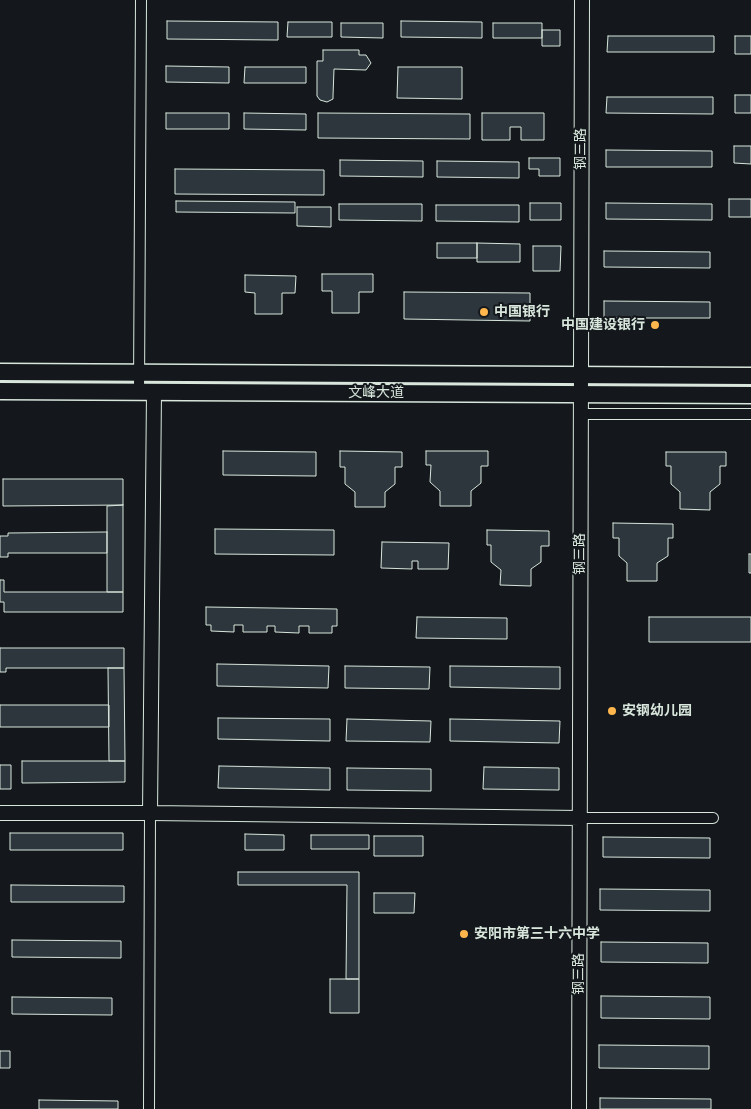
<!DOCTYPE html>
<meta charset="utf-8">
<style>
body{margin:0}
canvas{display:block;background:#14181c}
</style>
<canvas width="751" height="1109"></canvas>
<script>
const context = document.querySelector('canvas').getContext('2d');
context.lineJoin = 'round';
function paint(path, color) { context.fillStyle = color; context.fill(path, 'evenodd'); }
const shape = rows => new Path2D(rows.map(r => 'M' + r).join(''));
function trace(path, color, width, dash) { context.strokeStyle = color; context.lineWidth = width; context.lineCap = dash ? 'butt' : 'round'; context.setLineDash(dash || []); context.stroke(path); }
function write(font, color, halo, rows, align = 'center') {
  context.font = font + ' Cabin,"Noto Sans SC",sans-serif'; context.lineWidth = 4; context.setLineDash([]); context.textBaseline = 'middle'; context.strokeStyle = halo; context.fillStyle = color; for (const [text, x, y, turn = 0] of rows) {
    context.save(); context.translate(x, y); context.rotate((+turn || 0) * Math.PI / 180); context.textAlign = isNaN(turn) ? turn : align; if (halo) context.strokeText(text, 0, 0); context.fillText(text, 0, 0); context.restore();
  }
}
const building = shape([
 [167,21,278,22,278,40,167,39,167,21],
 [401,21,482,22,482,38,401,37,401,21],
 [288,22,332,22,332,37,287,37,288,22],
 [341,23,383,23,383,38,341,37,341,23],
 [493,23,542,23,542,38,493,38,493,23],
 [542,30,560,30,560,46,542,46,542,30],
 [608,36,714,36,714,52,607,52,608,36],
 [735,36,751,36,751,54,735,54,735,36],
 [323,50,359,50,359,55,366,55,371,63,366,70,334,69,333,96,333,99,327,102,320,100,317,96,317,61,323,61,323,50],
 [166,66,229,67,229,83,166,82,166,66],
 [245,67,306,67,306,83,244,83,245,67],
 [398,67,462,67,462,99,397,98,398,67],
 [735,95,751,95,751,113,735,113,735,95],
 [607,97,713,97,713,114,606,113,607,97],
 [166,113,229,113,229,129,166,129,166,113],
 [244,113,306,114,306,130,244,129,244,113],
 [318,113,470,114,470,139,318,138,318,113],
 [482,113,544,113,544,140,521,140,521,127,510,127,510,140,482,140,482,113],
 [734,146,751,146,751,164,734,163,734,146],
 [606,150,712,151,712,167,606,167,606,150],
 [529,158,560,158,560,176,539,176,539,169,529,169,529,158],
 [340,160,423,161,423,177,340,176,340,160],
 [437,161,519,162,519,178,437,177,437,161],
 [175,169,324,170,324,195,175,194,175,169],
 [729,199,751,199,751,217,729,217,729,199],
 [176,201,295,202,295,213,176,212,176,201],
 [530,203,561,203,561,220,530,220,530,203],
 [606,203,712,204,712,220,606,219,606,203],
 [339,204,422,204,422,221,339,220,339,204],
 [436,205,519,205,519,222,436,221,436,205],
 [297,207,331,207,331,227,297,226,297,207],
 [437,243,477,243,477,258,437,258,437,243],
 [477,243,520,244,520,262,477,262,477,243],
 [533,246,561,246,560,271,533,271,533,246],
 [604,251,710,252,710,268,604,267,604,251],
 [322,274,373,274,373,292,359,292,359,313,332,313,332,291,322,291,322,274],
 [245,275,296,276,295,293,282,293,282,314,255,314,255,293,245,292,245,275],
 [404,292,530,293,530,321,404,319,404,292],
 [604,301,710,302,710,318,604,318,604,301],
 [223,451,316,452,316,476,223,475,223,451],
 [340,451,402,452,402,467,395,467,395,484,385,492,385,507,355,507,355,492,345,484,345,467,340,467,340,451],
 [426,451,488,451,488,466,481,466,481,483,471,491,471,506,440,506,440,491,430,482,431,465,426,465,426,451],
 [666,452,726,452,726,466,720,466,720,484,710,492,710,510,680,509,680,492,671,484,671,466,666,466,666,452],
 [3,479,123,479,123,505,3,506,3,479],
 [123,505,123,592,107,592,107,506,123,505],
 [613,523,673,524,673,538,668,538,668,556,657,563,657,581,627,581,627,563,619,556,619,538,613,538,613,523],
 [215,529,334,530,334,555,215,554,215,529],
 [487,530,549,531,549,546,541,546,541,562,531,569,531,586,500,585,501,570,491,562,491,545,487,545,487,530],
 [107,532,107,553,8,553,8,557,0,557,0,536,8,536,8,533,107,532],
 [382,542,449,543,448,569,418,569,418,561,412,561,412,569,381,568,382,542],
 [749,554,751,554,751,573,749,573,749,554],
 [0,580,4,580,4,592,123,592,123,612,4,612,4,602,0,602,0,580],
 [206,607,337,609,337,626,332,626,332,633,309,633,309,626,299,626,299,633,275,632,275,626,267,626,267,632,243,632,243,625,234,625,234,632,211,631,211,625,206,625,206,607],
 [417,617,507,618,507,639,416,638,417,617],
 [649,617,751,617,751,642,649,642,649,617],
 [0,648,124,648,124,668,6,668,6,672,0,672,0,648],
 [217,664,329,666,328,688,217,686,217,664],
 [345,666,430,667,429,689,345,688,345,666],
 [450,666,560,667,560,689,450,687,450,666],
 [108,668,124,668,125,761,109,761,108,668],
 [0,705,109,705,109,727,0,727,0,705],
 [218,718,330,719,330,741,218,739,218,718],
 [347,719,431,721,430,742,346,741,347,719],
 [450,719,560,721,559,743,450,741,450,719],
 [22,761,125,761,125,782,22,783,22,761],
 [0,765,11,765,11,789,0,789,0,765],
 [219,766,330,768,330,790,218,788,219,766],
 [484,767,559,768,559,790,483,789,484,767],
 [347,768,431,769,431,791,347,790,347,768],
 [10,833,123,833,123,850,10,850,10,833],
 [245,834,284,835,284,850,245,850,245,834],
 [311,835,369,835,369,849,311,849,311,835],
 [374,836,423,836,423,856,374,856,374,836],
 [603,837,710,838,710,858,603,857,603,837],
 [238,872,359,872,359,979,346,979,347,885,238,885,238,872],
 [11,885,124,886,124,902,11,902,11,885],
 [600,889,710,890,710,911,600,910,600,889],
 [374,893,415,893,414,913,374,913,374,893],
 [12,940,121,941,121,958,12,957,12,940],
 [601,942,708,943,708,963,601,962,601,942],
 [330,979,359,979,359,1013,330,1013,330,979],
 [601,996,710,997,710,1019,601,1018,601,996],
 [12,997,112,998,112,1015,12,1014,12,997],
 [599,1045,709,1046,709,1069,599,1068,599,1045],
 [0,1051,10,1051,10,1068,0,1068,0,1051],
 [600,1098,711,1099,711,1109,600,1109,600,1098],
 [39,1100,118,1101,118,1109,39,1109,39,1100]
]);
paint(building, '#2c363c');
trace(building, '#d8e6dc', 1);
const street = shape([
 [139,391,141,0],
 [581,414,751,414],
 [580,818,713,818],
 [149,1109,150,813]
]);
const secondary = shape([
 [0,813,150,813,580,818],
 [150,813,154,392],
 [579,1109,582,0]
]);
const primary = shape([
 [0,372,751,376],
 [0,391,751,395]
]);
trace(street, '#d8e6dc', 12);
trace(secondary, '#d8e6dc', 16);
trace(primary, '#d8e6dc', 19);
trace(street, '#14181c', 10);
trace(secondary, '#14181c', 14);
trace(primary, '#14181c', 16);
for (const [x, y, r, color] of [
 [484,312,5,"#ffb74d"],
 [655,325,5,"#ffb74d"],
 [612,711,5,"#ffb74d"],
 [464,934,5,"#ffb74d"]
]) { const dot = new Path2D(); dot.arc(x, y, r, 0, 2 * Math.PI); context.fillStyle = color; context.fill(dot); trace(dot, '#14181c', 2); }
write('14px', '#d8e6dc', '#14181c', [
 ["钢三路",581,149,-90],
 ["文峰大道",376,393],
 ["钢三路",580,554,-90],
 ["钢三路",579,974,-90]
]);
write('bold 14px', '#d8e6dc', '#14181c', [
 ["中国银行",494,312],
 ["中国建设银行",645,325,"right"],
 ["安钢幼儿园",622,711],
 ["安阳市第三十六中学",474,934]
], 'left');
</script>
